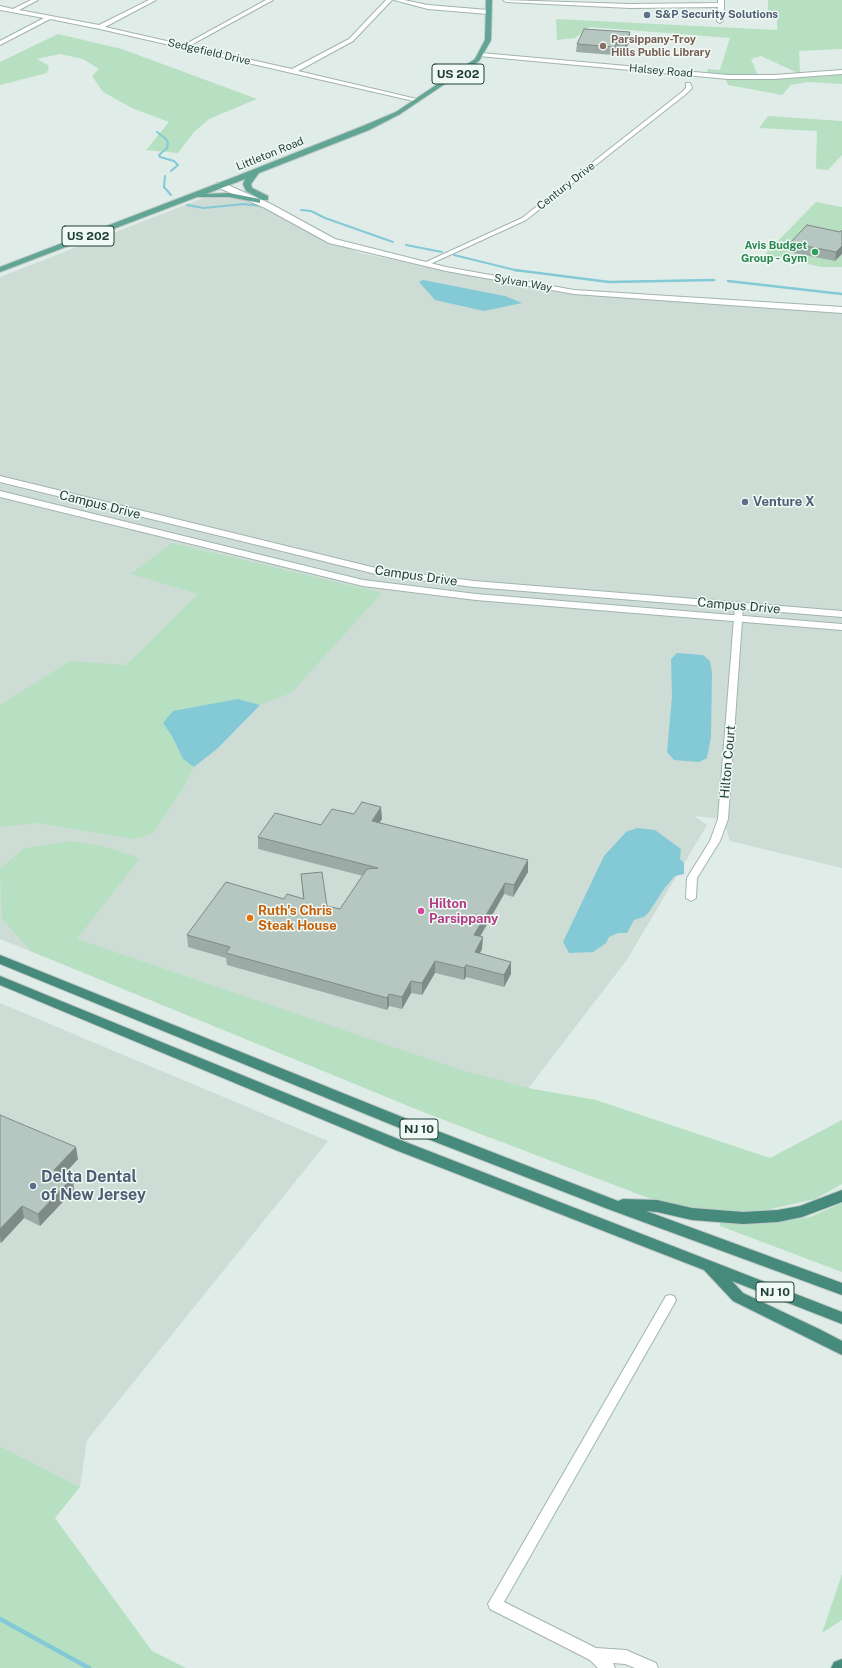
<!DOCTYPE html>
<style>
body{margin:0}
canvas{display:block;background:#e0ece7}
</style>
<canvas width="842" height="1668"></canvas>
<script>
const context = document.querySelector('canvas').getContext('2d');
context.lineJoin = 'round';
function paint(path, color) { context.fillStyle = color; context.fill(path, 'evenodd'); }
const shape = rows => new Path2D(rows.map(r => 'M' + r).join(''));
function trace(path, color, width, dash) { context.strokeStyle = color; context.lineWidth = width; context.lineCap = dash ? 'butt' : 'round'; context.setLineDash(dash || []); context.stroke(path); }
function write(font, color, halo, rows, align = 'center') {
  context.font = font + ' "Public Sans",sans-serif'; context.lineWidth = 3; context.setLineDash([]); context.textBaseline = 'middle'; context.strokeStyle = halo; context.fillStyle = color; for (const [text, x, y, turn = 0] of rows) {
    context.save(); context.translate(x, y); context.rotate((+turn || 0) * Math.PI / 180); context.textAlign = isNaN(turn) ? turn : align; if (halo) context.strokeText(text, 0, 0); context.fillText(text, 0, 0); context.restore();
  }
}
paint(shape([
 [224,196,251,200,273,210,314,235,360,253,545,290,579,294,842,312,842,868,730,841,723,819,694,816,707,825,626,961,490,1138,0,939,0,277,203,198],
 [0,1003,328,1141,87,1440,80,1487,0,1446]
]), '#cedcd6');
paint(shape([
 [768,0,842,0,842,49,799,51,800,74,761,56,751,59,759,78,842,72,842,84,808,82,791,85,782,95,728,85,724,76,706,75,708,69,720,70,730,38,590,27,575,38,557,40,556,19,777,30,777,19,768,19],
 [58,34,122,49,257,99,209,119,194,132,178,153,146,150,169,122,132,108,103,92,92,76,99,69,83,59,60,54,37,59,49,66,47,73,0,85,0,62],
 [768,116,842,121,842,155,828,170,816,169,817,131,759,128],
 [816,202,842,207,842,238,835,261,842,254,842,267,821,267,765,254],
 [172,543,382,593,291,693,260,705,238,699,163,723,172,736,183,759,194,767,181,791,152,834,134,839,36,823,0,827,0,705,70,661,126,665,198,594,131,574],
 [72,841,103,846,140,858,77,939,461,1070,533,1089,596,1100,770,1158,842,1120,842,1184,815,1199,762,1211,704,1211,651,1199,418,1110,31,951,2,919,0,869,24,848],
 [842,1203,842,1272,720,1226,720,1223,770,1223,810,1217],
 [0,1446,80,1487,55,1518,152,1651,186,1668,0,1668],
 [842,1574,842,1620,822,1633]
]), '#b7e0c2');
paint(shape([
 [423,280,505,296,522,303,484,311,435,300,419,282],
 [677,653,703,655,710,661,712,673,711,737,707,758,699,762,674,760,667,752,672,696,671,659],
 [238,699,260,705,218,748,194,767,183,759,172,736,163,723,173,711],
 [637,828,655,830,681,849,680,859,684,863,684,874,675,876,664,889,649,912,644,917,634,920,627,933,618,933,609,937,606,943,593,952,569,953,563,942,604,856,626,832]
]), '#83cad6');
trace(shape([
 [157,132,166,139,168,143,167,148,159,155,160,157,174,161,178,165,171,171],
 [165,176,164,187,171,195],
 [187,205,204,208,243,204,262,206],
 [301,210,311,211,325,218,393,242],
 [406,245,442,252],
 [454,255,519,271]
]), '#83cad6', 2);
trace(shape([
 [515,270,609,282,714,280],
 [728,281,842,294]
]), '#83cad6', 2.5);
trace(shape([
 [0,1619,89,1668]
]), '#83cad6', 4.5);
const minor = shape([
 [31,0,38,0,19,10,99,25,149,0,156,0,105,27,184,45,266,0,273,0,189,46,292,69,349,39,386,0,392,0,353,41,298,71,421,100,418,102,100,29,50,19,0,45,0,41,44,18,0,10,0,6,13,9,31,0],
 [394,0,404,0,428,5,488,10,491,12,488,14,428,9,394,0],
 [503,0,630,4,718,3,718,0,724,0,724,5,723,21,720,23,717,21,718,7,630,8,506,2,503,0],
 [686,83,690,83,692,88,686,94,526,220,428,265,424,265,424,263,522,218,682,92,686,88,686,83],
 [739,603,743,606,728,819,720,841,697,878,696,898,691,901,686,898,687,878,710,841,718,819,735,606,739,603],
 [670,1295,674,1296,676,1300,674,1304,504,1602,596,1648,626,1650,656,1663,658,1668,635,1668,625,1664,613,1663,615,1668,598,1668,590,1660,490,1609,488,1604,666,1296,670,1295]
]);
const tertiary = shape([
 [481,53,728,75,774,75,842,70,842,74,774,79,728,79,479,56,479,54,481,53],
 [217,183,223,183,271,204,335,239,446,267,574,290,842,307,842,313,574,294,446,271,329,243,265,208,217,187,217,183],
 [0,476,380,569,474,581,842,611,842,617,474,587,380,575,0,482,0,476],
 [0,491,363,580,476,594,842,624,842,630,476,600,363,586,0,497,0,491]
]);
const primary = shape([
 [486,0,492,0,491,40,479,61,400,114,369,130,259,173,251,184,252,188,268,196,268,200,262,200,246,191,243,184,245,179,206,194,229,193,260,199,260,203,229,197,197,197,0,272,0,267,237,176,363,126,396,112,475,59,485,40,486,0]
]);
const trunk = shape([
 [0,955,412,1121,618,1201,623,1199,657,1200,692,1208,743,1212,778,1210,800,1206,842,1190,842,1202,802,1217,778,1222,743,1224,692,1220,657,1212,646,1211,842,1283,842,1295,608,1209,402,1129,0,964,0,955],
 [0,976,403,1141,842,1312,842,1324,732,1281,743,1293,821,1330,842,1341,842,1355,733,1301,704,1270,393,1149,0,985,0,976],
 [842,1659,842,1668,831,1668,834,1662,842,1659]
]);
trace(minor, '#a2b4ae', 2);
trace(tertiary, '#a2b4ae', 2);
trace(primary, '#c0c9c7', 2);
trace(trunk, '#c0c9c7', 2);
paint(minor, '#fff');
paint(tertiary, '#fff');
paint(primary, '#61a694');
paint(trunk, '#458a7a');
paint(shape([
 [630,32,630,41,625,51,616,50,614,55,576,52,577,44],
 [840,232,835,261,789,252,790,243],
 [354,814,382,819,379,822,528,872,513,897,504,894,480,937,482,949,480,953,511,974,504,987,466,977,464,980,435,973,422,995,411,993,402,1009,389,1006,387,1010,227,965,226,958,188,947,187,935,284,899,303,899,301,874,327,906,340,909,363,876,258,849,258,837,321,825],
 [0,1115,78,1159,64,1174,74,1190,40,1226,24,1218,1,1243,0,1242]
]), '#9caba5');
paint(shape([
 [630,32,630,41,625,51,625,43],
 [617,42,616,50,614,55,615,47],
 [842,246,842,254,835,261,836,252],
 [381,807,382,819,373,832,372,821],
 [528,860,528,872,513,897,514,885],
 [505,883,504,894,474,947,474,935],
 [483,937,482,949,474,964,475,952],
 [435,961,435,973,422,995,422,983],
 [511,962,511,974,504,987,504,975],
 [466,965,466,977,464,980,464,968],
 [411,981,411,993,402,1009,402,997],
 [389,994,389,1006,387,1010,387,998],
 [76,1147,78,1159,56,1183,54,1170],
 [73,1177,74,1190,40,1226,38,1214],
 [22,1206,24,1218,1,1243,0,1235,0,1229]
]), '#7f8b86');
const building = shape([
 [584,29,630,32,625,43,617,42,615,47,577,44,584,29],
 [807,225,840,232,842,230,842,246,836,252,790,243,807,225],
 [362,802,381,807,372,821,528,860,514,885,505,883,474,935,483,937,475,952,511,962,504,975,466,965,464,968,435,961,422,983,411,981,402,997,389,994,387,998,226,953,230,947,187,935,226,882,284,899,287,894,304,899,301,874,322,872,327,906,340,909,367,869,378,868,258,837,275,813,321,825,332,809,354,814,362,802],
 [0,1115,76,1147,54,1170,73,1177,38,1214,22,1206,0,1229,0,1115]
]);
paint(building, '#b5c7c0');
trace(building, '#7f8b86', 1);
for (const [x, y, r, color] of [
 [647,15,4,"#5c6f8a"],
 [603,46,4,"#8d6e63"],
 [815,252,4,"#2e9e5b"],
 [745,502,4,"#5c6f8a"],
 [421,911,4,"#d1479c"],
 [250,918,4,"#e8710a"],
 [33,1186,4,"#5c6f8a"]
]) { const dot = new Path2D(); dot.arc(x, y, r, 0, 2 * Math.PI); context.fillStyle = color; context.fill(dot); trace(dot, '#f1f9f5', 1.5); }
write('bold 11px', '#4e5e75', '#f1f9f5', [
 ["S&P Security Solutions",655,15]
], 'left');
write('bold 11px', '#785e54', '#f1f9f5', [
 ["Parsippany-Troy",611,40],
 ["Hills Public Library",611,53]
], 'left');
write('11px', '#1f3e36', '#f1f9f5', [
 ["Sedgefield Drive",209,52,13],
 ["Halsey Road",661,71,5],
 ["Littleton Road",270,154,-22],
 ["Century Drive",566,186,-38],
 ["Sylvan Way",523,283,10]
]);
write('bold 11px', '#27864d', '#f1f9f5', [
 ["Avis Budget",807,246],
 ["Group - Gym",807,259]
], 'right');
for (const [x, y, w] of [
 [458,74,52],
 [88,236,52],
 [419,1129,38],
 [775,1292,38]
]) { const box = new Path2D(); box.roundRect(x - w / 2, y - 10, w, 20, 3); context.fillStyle = '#f1f9f5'; context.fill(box); trace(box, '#1f3e36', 1); }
write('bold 12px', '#1f3e36', null, [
 ["US 202",458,74],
 ["US 202",88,236],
 ["NJ 10",419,1129],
 ["NJ 10",775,1292]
]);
write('bold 13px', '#4e5e75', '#f1f9f5', [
 ["Venture X",753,502]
], 'left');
write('13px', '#1f3e36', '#f1f9f5', [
 ["Campus Drive",100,505,14],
 ["Campus Drive",416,576,8],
 ["Campus Drive",739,606,5],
 ["Hilton Court",728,762,-85]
]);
write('bold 13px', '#b23c85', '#f1f9f5', [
 ["Hilton",429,904],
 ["Parsippany",429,919]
], 'left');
write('bold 13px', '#c56008', '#f1f9f5', [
 ["Ruth's Chris",258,911],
 ["Steak House",258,926]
], 'left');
write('bold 16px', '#4e5e75', '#f1f9f5', [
 ["Delta Dental",41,1177],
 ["of New Jersey",41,1195]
], 'left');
</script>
